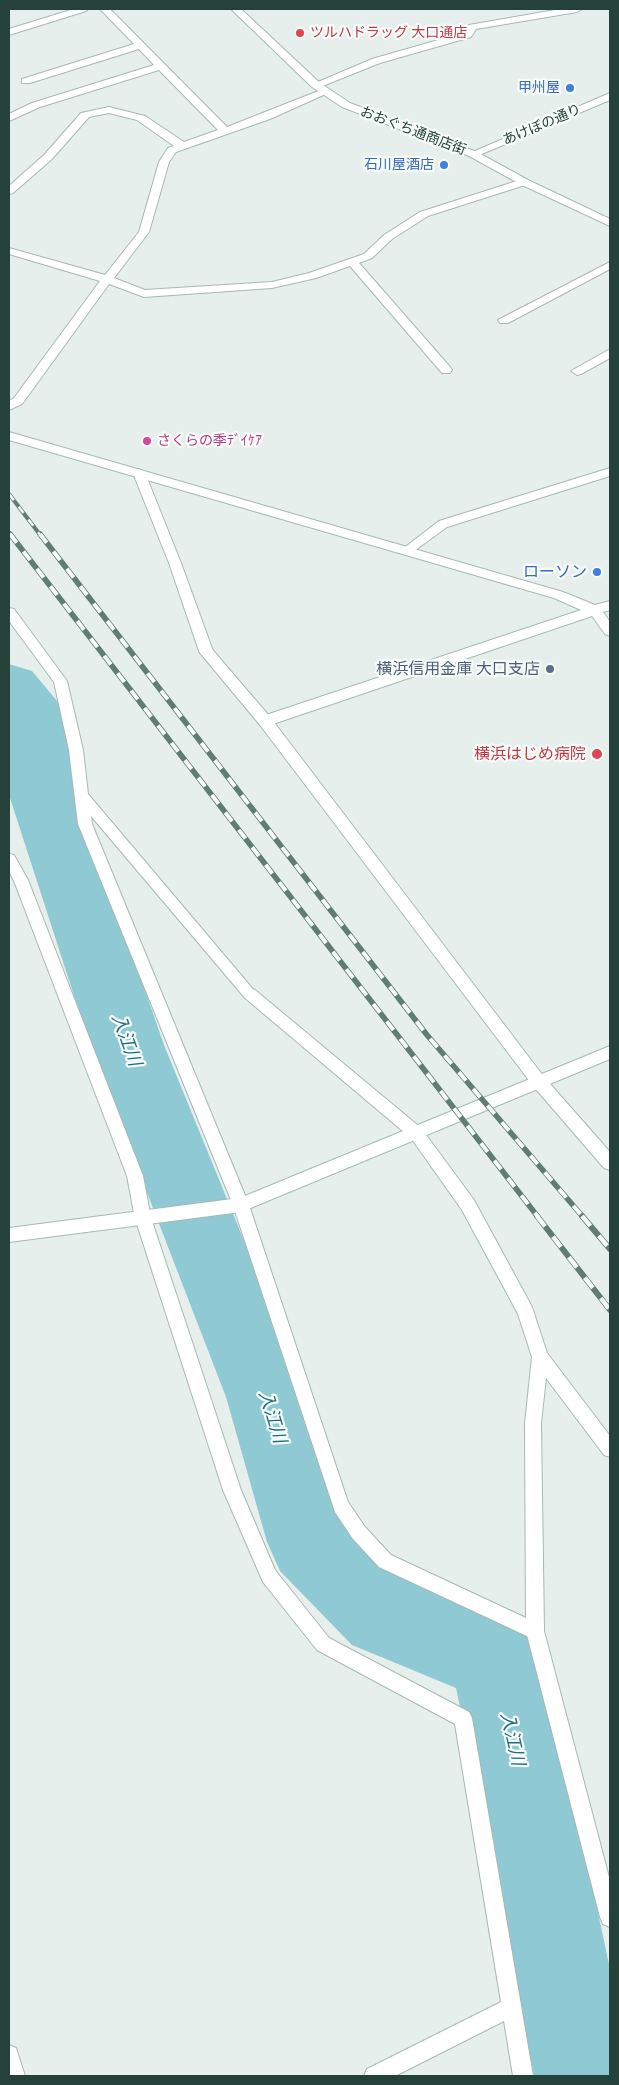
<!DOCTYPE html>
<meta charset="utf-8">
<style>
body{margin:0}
#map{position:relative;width:619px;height:2085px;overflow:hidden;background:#e6efeb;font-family:Karla,sans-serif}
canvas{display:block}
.frame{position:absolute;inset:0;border:10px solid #24423a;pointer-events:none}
</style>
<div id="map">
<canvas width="619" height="2085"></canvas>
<div class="frame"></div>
</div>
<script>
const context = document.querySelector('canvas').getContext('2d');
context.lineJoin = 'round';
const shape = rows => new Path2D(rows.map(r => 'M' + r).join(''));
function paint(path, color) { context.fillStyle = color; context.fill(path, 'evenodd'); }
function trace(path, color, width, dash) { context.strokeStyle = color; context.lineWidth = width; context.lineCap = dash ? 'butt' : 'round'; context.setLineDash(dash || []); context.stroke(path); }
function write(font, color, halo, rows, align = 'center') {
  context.font = font + ' Karla,"Noto Sans JP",sans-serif'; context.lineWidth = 4.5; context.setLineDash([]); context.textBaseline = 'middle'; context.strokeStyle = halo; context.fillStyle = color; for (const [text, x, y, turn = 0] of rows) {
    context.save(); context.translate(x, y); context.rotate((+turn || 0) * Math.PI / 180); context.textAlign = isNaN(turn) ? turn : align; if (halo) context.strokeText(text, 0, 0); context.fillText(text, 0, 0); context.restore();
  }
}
paint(shape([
 [9,664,32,671,57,701,67,718,78,798,164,1045,308,1397,345,1517,413,1583,525,1628,538,1659,582,1838,610,1969,610,2076,534,2076,488,1838,456,1688,352,1645,280,1571,267,1542,226,1397,90,1045,10,798,9,664]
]), '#8ec9d4');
const lane = shape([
 [561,9,582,9,577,12,476,29,471,37,380,63,320,87,316,88,311,85,372,59,463,33,469,25,561,9],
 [139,469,145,473,181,563,213,651,211,654,206,656,201,654,199,651,169,563,133,473,139,469],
 [9,608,14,609,67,681,83,750,88,794,257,994,255,998,250,1000,245,998,91,816,92,824,249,1205,348,1502,365,1527,391,1555,541,1625,544,1631,541,1637,535,1640,529,1637,379,1567,353,1539,335,1512,233,1205,78,824,69,750,54,682,9,621,9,608]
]);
const street = shape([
 [74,9,88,9,86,11,9,35,9,29,74,9],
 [100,9,110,9,227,127,321,90,325,89,330,92,270,119,176,152,169,162,149,232,114,278,145,290,272,282,309,273,364,254,384,235,420,212,520,180,528,180,529,182,528,184,428,216,392,239,372,258,359,263,450,367,452,370,450,373,442,373,350,266,316,278,272,288,144,297,109,284,22,404,9,410,9,401,14,398,100,281,9,254,9,248,105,275,139,232,159,162,168,148,174,146,137,120,109,113,89,117,52,159,13,193,9,194,9,186,44,155,81,113,109,107,145,116,184,142,218,130,159,70,40,107,9,121,9,114,32,103,154,65,139,49,30,83,22,83,22,79,134,44,100,9],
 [610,93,610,100,477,156,469,156,468,154,610,93],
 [610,262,610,269,508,323,500,323,498,320,610,262],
 [610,349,610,358,581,374,577,375,571,371,610,349],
 [610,468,610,476,447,527,410,554,402,554,400,551,439,521,610,468],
 [206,646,211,648,270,717,544,1077,610,1152,610,1170,604,1168,534,1087,260,725,201,654,199,651,201,648,206,646],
 [9,854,14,855,28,880,143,1176,151,1218,241,1490,275,1570,329,1638,469,1712,472,1718,533,2076,513,2076,504,2021,395,2076,364,2076,367,2069,501,2002,455,1724,317,1650,263,1582,223,1490,135,1218,127,1176,14,881,9,871,9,854],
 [250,988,255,990,421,1128,474,1200,532,1307,547,1353,610,1436,610,1457,604,1455,546,1378,541,1423,544,1631,610,1881,610,1927,603,1924,600,1917,526,1631,525,1423,532,1357,518,1314,462,1210,411,1138,245,998,243,994,245,990,250,988],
 [9,2045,16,2048,25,2076,9,2076,9,2045]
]);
const secondary = shape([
 [231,9,241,9,320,83,350,103,477,152,528,180,610,219,610,226,520,184,469,156,342,107,312,87,231,9],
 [9,432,563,592,595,605,610,601,610,610,603,612,610,622,610,636,605,634,592,616,270,725,260,725,258,721,260,717,581,610,554,598,9,440,9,432],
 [610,1046,610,1059,241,1212,9,1242,9,1228,240,1198,610,1046]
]);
trace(lane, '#a8b8b2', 2);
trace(street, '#a8b8b2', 2);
trace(secondary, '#a4bbb3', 2);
paint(lane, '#fff');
paint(street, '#fff');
paint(secondary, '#fff');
const railFar2 = shape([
 [9,494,41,536],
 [9,533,11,536]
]);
const railFar1 = shape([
 [10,534,538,1217],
 [40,534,427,1035,583,1217]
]);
const rail = shape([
 [537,1216,610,1310],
 [582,1216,610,1249]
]);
trace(railFar2, '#5f7d75', 4);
trace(railFar1, '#5f7d75', 5.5);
trace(rail, '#5f7d75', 6);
trace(railFar2, '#f7fbf9', 2.5, [8]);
trace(railFar1, '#f7fbf9', 4, [11]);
trace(rail, '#f7fbf9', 4.5, [13]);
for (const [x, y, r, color] of [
 [300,33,5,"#e0444e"],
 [570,88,5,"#3f7fe0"],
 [444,165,5,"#3f7fe0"],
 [147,441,5,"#d1479c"],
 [597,572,5,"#3f7fe0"],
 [550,669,5,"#5c6f8a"],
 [597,754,6,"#e0444e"]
]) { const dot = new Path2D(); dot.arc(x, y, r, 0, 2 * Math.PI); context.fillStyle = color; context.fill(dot); trace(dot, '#f7fbf9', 2); }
write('14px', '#be3a42', '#f7fbf9', [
 ["ツルハドラッグ 大口通店",310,33]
], 'left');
write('14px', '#366cbe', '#f7fbf9', [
 ["甲州屋",560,88],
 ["石川屋酒店",434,165]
], 'right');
write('14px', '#24423a', '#f7fbf9', [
 ["あけぼの通り",542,125,-23],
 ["おおぐち通商店街",413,131,21]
]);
write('14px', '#b23c85', '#f7fbf9', [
 ["さくらの季ﾃﾞｲｹｱ",157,441]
], 'left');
write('16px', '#366cbe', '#f7fbf9', [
 ["ローソン",587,572]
], 'right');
write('16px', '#4e5e75', '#f7fbf9', [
 ["横浜信用金庫 大口支店",540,669]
], 'right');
write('16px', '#be3a42', '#f7fbf9', [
 ["横浜はじめ病院",586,754]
], 'right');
write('italic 18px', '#1c6f80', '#f7fbf9', [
 ["入江川",126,1040,70],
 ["入江川",272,1417,73],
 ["入江川",512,1739,77]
]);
</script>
